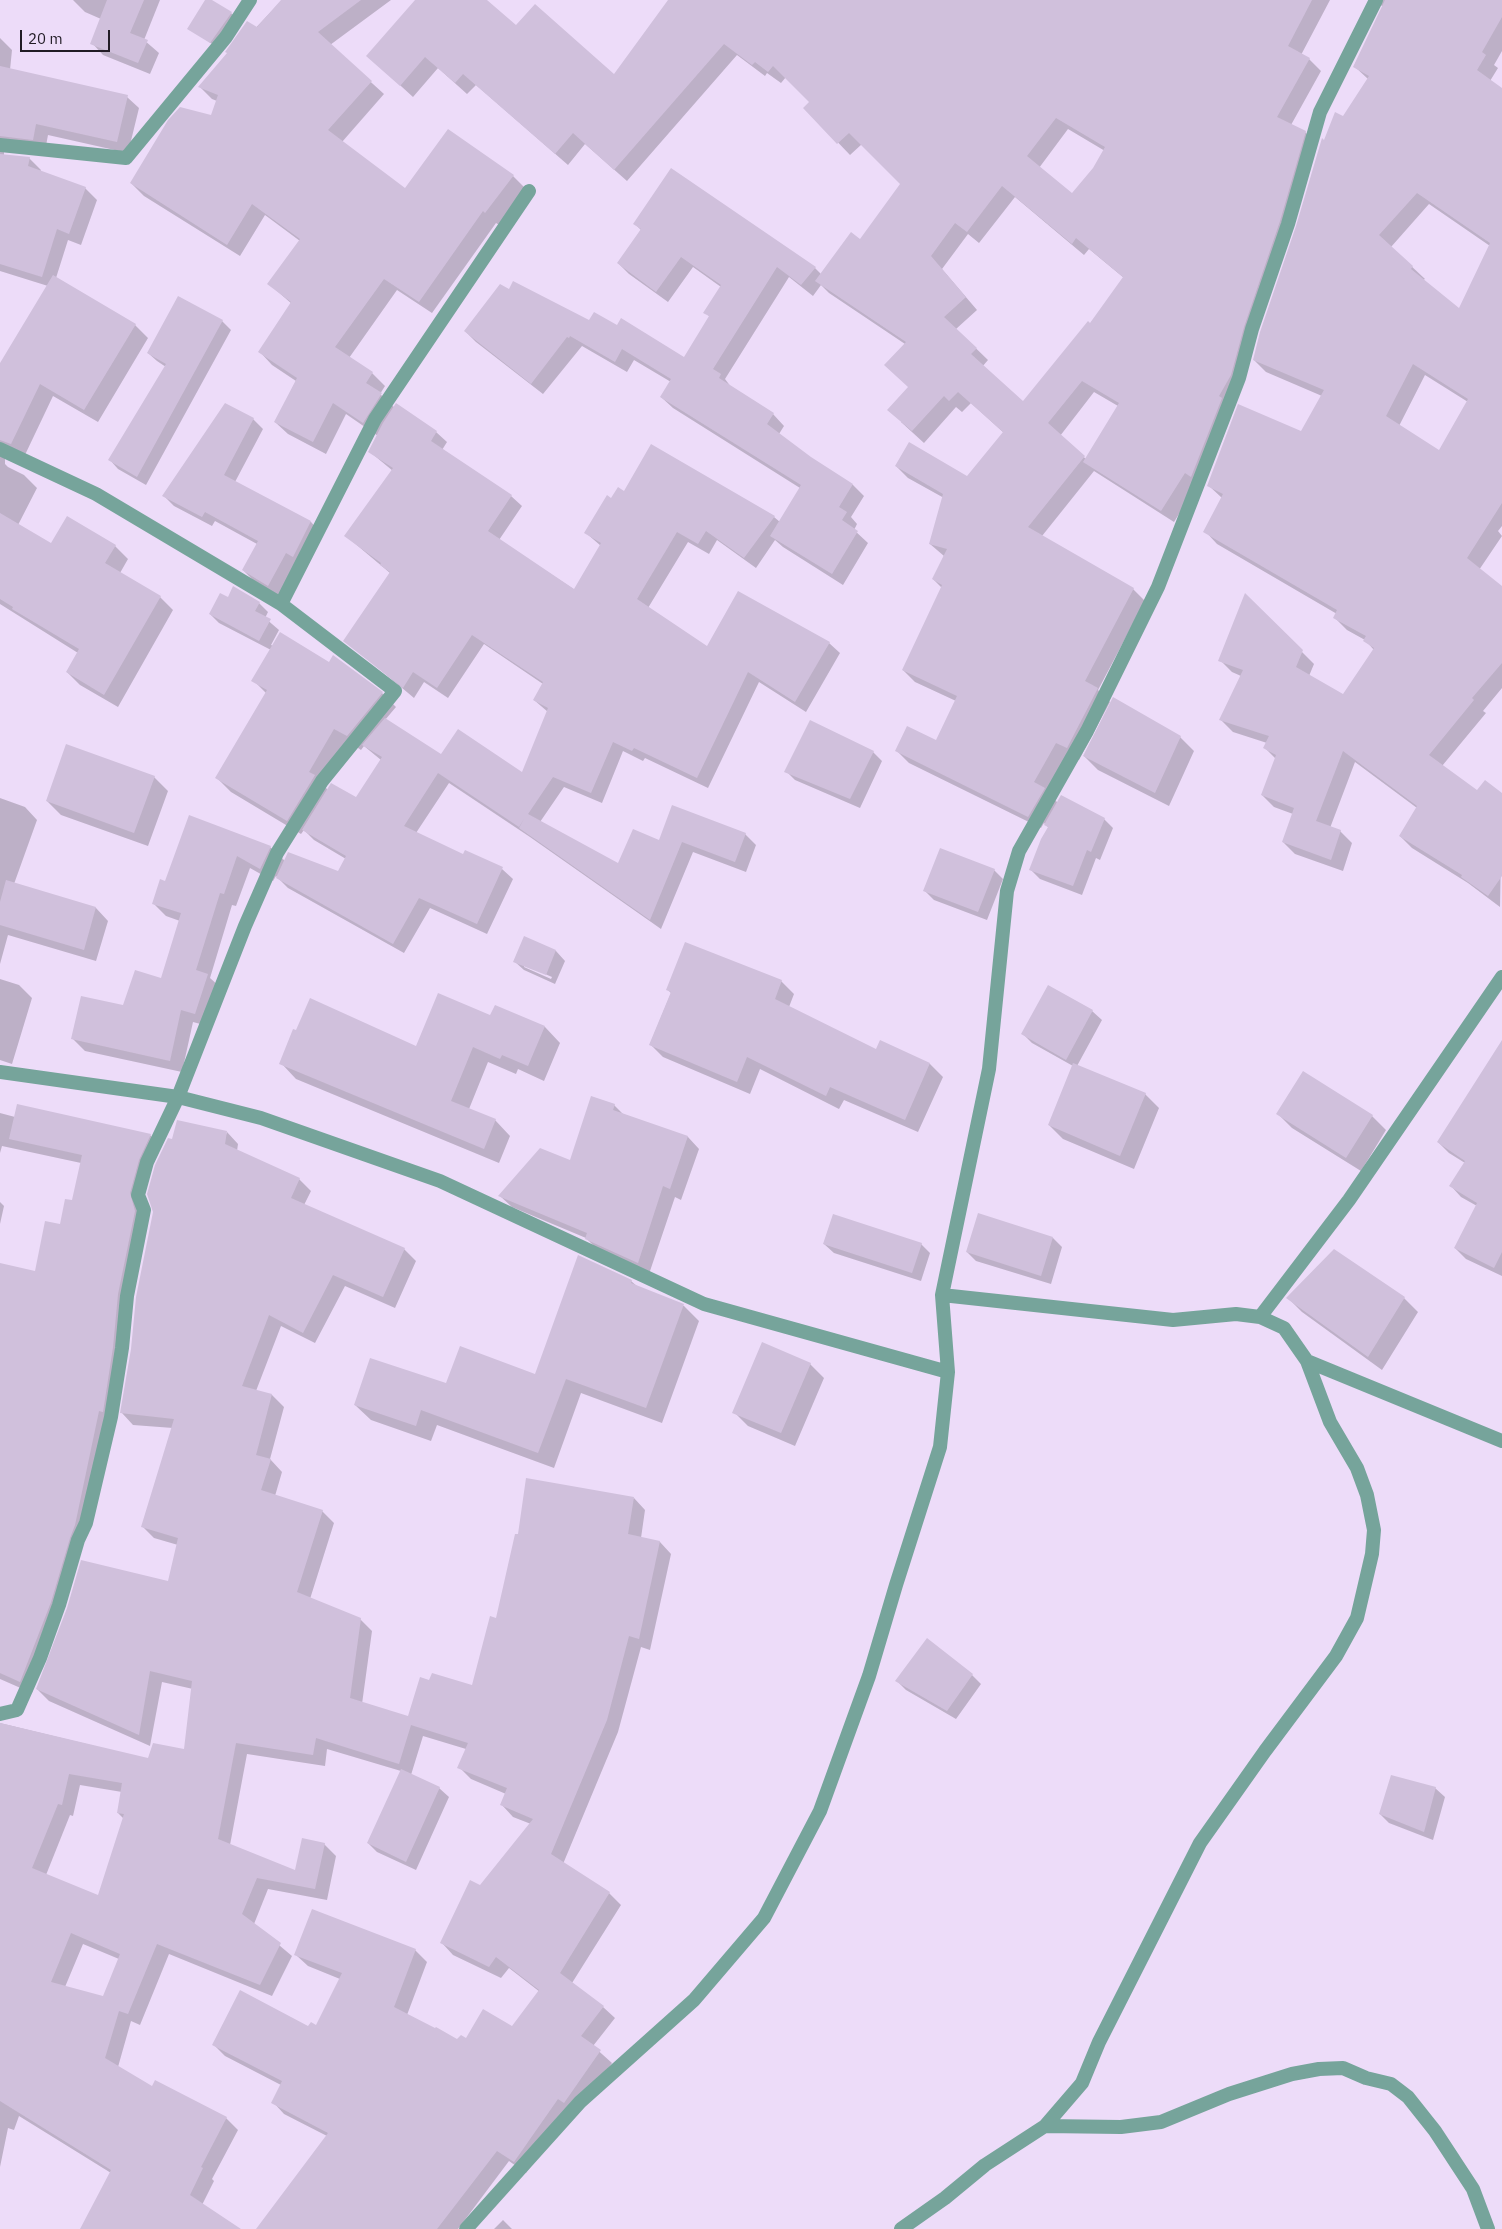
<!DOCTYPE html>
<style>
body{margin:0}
#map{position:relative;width:1502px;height:2229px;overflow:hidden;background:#eddcf9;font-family:"IBM Plex Sans",sans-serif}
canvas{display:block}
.scale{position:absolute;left:20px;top:30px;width:90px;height:22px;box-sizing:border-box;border:2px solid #211b25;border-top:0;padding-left:6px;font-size:15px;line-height:18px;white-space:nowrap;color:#211b25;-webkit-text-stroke:4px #eddcf9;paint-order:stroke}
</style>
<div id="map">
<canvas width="1502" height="2229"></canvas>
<div class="scale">20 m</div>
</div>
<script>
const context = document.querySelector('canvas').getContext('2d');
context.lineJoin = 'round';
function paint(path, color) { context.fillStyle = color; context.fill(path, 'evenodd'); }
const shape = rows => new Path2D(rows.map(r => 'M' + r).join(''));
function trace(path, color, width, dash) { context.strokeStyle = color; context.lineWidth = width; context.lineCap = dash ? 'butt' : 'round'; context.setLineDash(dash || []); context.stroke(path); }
paint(shape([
 [73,0,160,0,144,40,159,53,150,74,103,55,92,43,101,19,85,12],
 [282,0,391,0,330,45,384,94,342,142,405,190,513,176,526,189,499,225,496,223,432,313,397,290,349,358,372,373,385,386,380,394,395,408,436,432,447,442,442,450,511,496,522,506,499,540,575,590,601,546,586,533,612,500,625,493,774,517,780,522,800,488,673,408,661,397,671,382,634,360,627,372,582,346,543,394,476,342,465,331,510,291,685,359,710,317,705,312,721,287,693,267,668,302,629,274,618,263,641,230,635,224,815,268,822,275,861,241,902,184,862,144,850,155,805,108,811,102,786,77,781,83,767,73,765,76,737,55,627,181,585,144,568,165,476,85,467,94,438,68,413,97,368,56,417,0,486,0,516,27,614,76,670,0,1330,0,1301,55,1309,59,1321,71,1291,125,1305,132,1317,144,1197,485,1174,522,1094,471,1042,536,1133,589,1145,601,1098,690,1110,702,1079,760,1068,754,1047,792,1058,803,1104,819,1113,828,1100,860,1096,858,1082,895,1040,879,1030,869,1049,828,1044,823,1041,828,909,763,897,751,936,742,956,701,915,682,903,670,942,588,933,579,944,556,930,544,944,498,908,478,896,466,968,478,1004,433,971,403,962,412,956,407,924,443,901,422,910,388,905,344,829,293,821,285,813,296,789,277,725,379,731,387,773,414,784,426,779,434,810,458,853,485,864,496,851,517,857,524,854,530,868,543,843,585,783,547,775,540,756,568,717,540,709,554,688,542,648,608,708,648,829,643,840,653,806,712,759,682,708,788,645,758,643,761,623,751,602,803,564,787,540,822,619,865,659,842,745,834,756,845,746,872,693,852,661,929,530,837,449,783,416,833,463,856,465,851,502,869,513,879,487,934,430,908,404,953,288,888,276,876,273,881,250,868,236,906,232,905,210,978,220,987,208,1026,193,1022,182,1072,85,1051,73,1039,124,1007,162,980,180,921,166,916,154,904,166,883,190,817,270,847,285,861,339,873,346,859,314,840,304,830,301,834,231,792,217,778,267,694,253,680,271,650,219,623,210,614,228,598,259,603,268,612,265,618,279,630,271,645,382,693,396,707,385,720,441,756,522,774,548,712,534,700,543,684,484,644,448,698,424,682,414,698,345,640,390,573,346,536,393,471,370,452,378,436,346,414,326,454,288,434,275,422,296,381,272,365,260,352,292,304,269,284,300,241,265,215,240,256,144,196,131,183,212,116,217,101,212,99,200,87],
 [1068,129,1105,151,1094,169,1072,195,1039,168],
 [1015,197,1084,255,1089,249,1124,278,1090,324,1023,403,982,367,988,360,956,329,977,310,942,269,968,234,979,243],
 [1094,392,1118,406,1086,459,1060,436],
 [349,742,361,750,364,746,381,760,356,799,328,790,323,785],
 [1371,0,1502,0,1502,51,1494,65,1498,68,1490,81,1502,90,1502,526,1498,531,1502,536,1479,570,1502,599,1502,688,1483,711,1486,713,1442,766,1478,792,1502,794,1500,907,1468,883,1412,848,1400,836,1417,808,1355,762,1330,828,1340,831,1352,843,1343,871,1295,854,1283,842,1293,814,1274,807,1262,795,1276,759,1264,747,1267,743,1233,732,1221,720,1241,676,1232,672,1220,660,1245,595,1314,664,1309,676,1343,695,1374,650,1365,640,1347,630,1335,618,1337,614,1217,544,1205,531,1222,498,1208,485,1302,433,1322,396,1266,372,1254,360,1325,141,1344,117,1368,79,1354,66,1384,7],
 [1429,204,1490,246,1459,310,1423,280,1425,279,1391,247],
 [1425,375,1468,402,1440,452,1399,426],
 [231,13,235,17,215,46,198,34],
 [0,38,12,50,10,70,127,97,139,108,128,153,48,135,45,151,4,152,4,155,29,158,41,170,40,172,85,188,97,200,81,245,68,240,56,278,135,325,148,338,98,422,53,396,24,457,5,458,5,464,8,467,24,475,37,488,18,525,51,544,115,546,128,559,120,573,160,597,173,610,118,707,80,685,67,672,78,653,0,604,0,366,48,286,0,271],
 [179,297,222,321,231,330,146,485,118,469,110,460,166,367,157,361,148,353],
 [253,419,263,429,235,482,311,522,320,532,278,595,253,580,243,570,257,544,215,521,212,526,174,506,164,496],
 [1180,737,1194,751,1169,806,1098,770,1084,756],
 [873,752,882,761,860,808,795,780,786,771],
 [154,777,168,791,148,846,61,815,47,801],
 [0,798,25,807,37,820,14,884,96,908,108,921,96,961,8,935,0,964],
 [994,870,1003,879,987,920,934,900,924,890],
 [524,938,556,951,565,961,555,984,524,970,514,961],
 [524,965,552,977,551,979,524,967],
 [0,979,19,985,32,998,12,1064,0,1060],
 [781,981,794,994,789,1007,877,1051,880,1042,930,1064,943,1077,918,1132,844,1100,839,1109,760,1069,750,1094,663,1057,650,1044,671,993,668,990],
 [495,1006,545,1027,560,1043,544,1081,518,1069,516,1074,488,1062,469,1109,495,1120,510,1136,499,1163,296,1079,281,1063,417,1047,491,1017],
 [1092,1011,1102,1020,1077,1066,1145,1094,1159,1108,1134,1169,1063,1139,1049,1125,1073,1066,1032,1043,1023,1034],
 [1502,1053,1502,1276,1466,1259,1455,1248,1477,1206,1461,1197,1451,1186,1465,1163,1449,1153,1438,1142],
 [614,1105,624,1115,688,1137,699,1149,681,1200,675,1197,649,1274,598,1250,586,1238,512,1207,500,1196,571,1162],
 [0,1113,15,1117,150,1135,161,1147,150,1172,141,1205,146,1223,81,1550,32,1693,0,1679,0,1264,36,1272,73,1202,81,1163,2,1146,0,1153],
 [1278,1114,1372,1116,1386,1130,1361,1171,1292,1128],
 [227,1132,238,1144,237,1151,299,1179,311,1191,304,1205,404,1249,416,1261,395,1308,345,1286,315,1343,281,1326,256,1391,272,1395,284,1407,270,1459,282,1472,275,1496,322,1511,334,1523,310,1599,360,1619,372,1631,362,1704,409,1718,430,1682,473,1687,497,1619,634,1498,645,1510,641,1538,660,1542,671,1554,650,1650,641,1647,618,1732,563,1864,609,1893,621,1905,572,1983,603,2007,615,2018,593,2046,612,2063,576,2113,571,2110,526,2173,509,2161,458,2229,257,2229,327,2136,284,2114,273,2102,281,2085,225,2056,213,2044,316,2027,340,1979,308,1966,296,1955,415,1950,427,1962,407,2015,458,2041,512,2028,540,1992,509,1968,501,1978,453,1955,442,1943,480,1886,531,1824,513,1817,502,1805,506,1794,471,1779,459,1767,466,1749,423,1736,411,1775,439,1788,449,1797,416,1870,377,1852,368,1843,401,1771,327,1749,325,1766,247,1754,230,1845,296,1872,324,1844,336,1856,327,1900,268,1889,254,1924,292,1956,272,1996,169,1954,140,2025,131,2021,118,2067,152,2088,226,2118,238,2130,212,2179,214,2181,202,2205,239,2229,84,2229,111,2173,19,2116,14,2130,8,2128,0,2167,0,1723,148,1759,185,1750,193,1689,162,1682,150,1746,49,1701,37,1689,169,1583,178,1545,154,1538,142,1526,173,1428,133,1425,122,1413],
 [80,1785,122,1792,118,1813,124,1819,99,1897,46,1875,70,1815,73,1816],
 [83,1944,119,1959,103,1998,65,1987],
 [0,1202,4,1206,0,1224],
 [1053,1238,1062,1247,1051,1284,976,1261,967,1252],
 [824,1244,921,1244,930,1253,921,1281,834,1253],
 [631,1281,638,1287,684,1306,699,1321,662,1423,581,1393,554,1468,437,1425,431,1441,371,1420,355,1405,447,1385,536,1375],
 [1288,1298,1404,1298,1418,1312,1382,1370,1302,1312],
 [810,1364,824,1378,795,1446,748,1426,734,1412],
 [972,1675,981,1684,956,1719,906,1690,897,1681],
 [1435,1788,1445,1797,1433,1840,1389,1823,1380,1814],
 [503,2220,512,2229,494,2229]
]), '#0003');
paint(shape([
 [107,0,144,0,130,33,148,40,138,63,90,44],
 [205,0,212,0,232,12,210,43,187,29],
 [281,0,361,0,318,32,372,81,328,130,405,188,448,129,514,175,485,213,483,211,419,302,384,279,335,347,373,372,366,383,382,393,363,423,333,403,313,442,274,422,297,378,258,352,291,302,267,284,300,239,252,204,227,245,130,183,168,120,180,107,211,115,218,95,198,87,227,53,225,52,247,21,257,27],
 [415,0,487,0,516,25,535,4,614,74,668,0,1312,0,1288,46,1310,58,1277,117,1306,131,1280,221,1244,327,1231,375,1219,396,1222,398,1191,477,1185,473,1161,511,1083,462,1119,403,1082,381,1048,423,1085,456,1028,527,1134,588,1085,681,1098,688,1067,748,1056,743,1034,782,1045,788,1028,817,895,751,907,726,936,740,957,696,902,670,942,585,932,579,947,549,929,544,943,494,895,466,909,442,967,476,1003,432,958,392,949,401,944,396,912,431,887,410,908,387,884,365,906,342,815,281,851,232,860,239,900,184,849,133,837,144,803,108,809,102,773,66,768,72,755,62,752,65,724,44,614,170,573,133,555,154,463,74,455,83,425,57,400,86,366,56],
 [1056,118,1105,147,1093,168,1072,193,1027,156],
 [1002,186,1072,244,1076,238,1123,277,1090,323,1088,321,1023,401,971,354,977,348,944,317,966,297,931,256,955,223,967,232],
 [1385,0,1502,0,1502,17,1482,52,1486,55,1477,70,1502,88,1502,503,1467,558,1502,586,1502,663,1472,698,1474,700,1429,755,1477,790,1485,780,1502,793,1502,876,1488,896,1461,877,1462,875,1399,836,1417,806,1343,751,1316,821,1341,830,1331,860,1282,842,1294,808,1261,795,1276,755,1263,748,1269,736,1219,720,1243,670,1218,661,1245,593,1303,650,1296,667,1343,694,1374,648,1363,641,1366,636,1333,618,1337,610,1203,532,1223,494,1207,486,1238,404,1301,431,1324,390,1253,360,1260,332,1296,226,1322,138,1324,140,1335,112,1343,116,1369,76,1353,67],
 [1417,193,1490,243,1459,308,1411,269,1413,266,1379,235],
 [1413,364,1468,399,1439,450,1386,416],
 [0,66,128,95,117,142,36,124,33,140,0,136],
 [0,154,30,157,28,166,86,187,69,234,57,229,42,277,0,264],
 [671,168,816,267,801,285,777,267,713,369,721,374,719,378,774,413,767,424,811,457,853,484,839,507,847,512,842,520,858,531,832,574,770,536,801,485,660,397,671,379,622,349,615,362,570,336,569,338,567,337,531,384,464,331,500,284,509,289,513,281,589,320,594,312,617,325,621,318,684,357,709,316,703,313,721,285,681,257,656,292,617,263,641,229,633,224],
 [53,275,136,324,84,410,40,384,11,444,0,440,0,363],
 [178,296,223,320,137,477,108,460,166,364,147,353],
 [225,403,254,418,224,475,311,521,293,557,286,553,268,586,242,570,258,541,205,512,202,517,162,496],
 [396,403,437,431,431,441,512,495,488,531,574,589,601,543,584,533,607,495,611,498,618,487,624,491,651,444,775,516,744,558,706,531,698,544,677,532,637,599,707,646,738,591,830,642,795,702,748,672,697,778,634,748,632,751,613,742,591,793,553,777,528,814,618,863,633,829,659,840,672,805,746,833,735,862,682,842,650,920,519,828,524,819,519,827,438,773,404,826,463,854,465,850,503,867,477,924,419,898,393,944,276,878,288,852,338,871,346,856,302,830,331,783,356,797,382,757,362,745,385,718,441,754,458,729,522,772,548,708,533,700,543,682,472,635,437,688,413,672,403,688,343,641,390,572,380,565,381,563,344,536,393,468,368,452,383,423],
 [0,513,51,543,67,516,116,545,105,563,161,596,104,695,66,672,79,649,12,609,13,607,0,599],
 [233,586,260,602,255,611,271,619,259,641,209,614,220,593,228,597],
 [280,632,329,662,333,655,383,692,347,736,334,729,309,772,315,775,287,821,215,778,267,690,251,681],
 [1113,697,1181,736,1155,793,1083,756],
 [810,720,874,751,850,799,784,772],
 [66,744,155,776,134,833,46,801],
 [1061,795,1105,818,1091,852,1087,850,1073,886,1029,870,1041,839,1048,827,1044,825],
 [189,815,271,846,260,869,237,856,224,894,220,893,196,970,208,974,195,1014,181,1010,170,1061,71,1039,81,996,123,1005,135,970,161,978,181,913,152,904,160,879,165,881],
 [940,848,995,869,978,912,923,891],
 [6,880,96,907,84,950,0,925,0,902],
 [524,936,556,950,546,975,513,962],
 [685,942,782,980,775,999,876,1049,880,1040,930,1063,905,1120,830,1087,826,1096,747,1057,737,1082,649,1045,671,992,666,990],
 [1048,985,1093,1010,1066,1060,1021,1034],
 [438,993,490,1015,495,1005,545,1026,528,1066,502,1055,500,1059,473,1047,451,1101,496,1119,484,1149,279,1064,293,1029,296,1030,310,998,416,1046],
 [1502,1040,1502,1252,1494,1268,1454,1248,1477,1203,1449,1186,1465,1161,1437,1142],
 [1073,1063,1146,1093,1120,1156,1048,1125],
 [1303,1071,1373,1115,1346,1158,1276,1114],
 [591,1096,615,1104,613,1110,688,1136,670,1189,663,1186,638,1263,585,1239,587,1233,498,1196,540,1148,570,1160],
 [17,1104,151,1134,139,1160,130,1193,135,1211,118,1294,113,1347,103,1412,99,1411,75,1525,70,1538,51,1602,20,1682,0,1673,0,1263,35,1271,45,1221,60,1224,65,1199,72,1200,82,1155,9,1139],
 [177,1120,227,1131,225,1144,300,1178,291,1198,405,1248,383,1297,333,1275,303,1333,269,1315,242,1386,272,1394,256,1455,271,1459,261,1490,323,1510,297,1592,361,1618,350,1698,408,1716,420,1677,429,1680,432,1673,472,1685,490,1616,496,1618,515,1534,518,1534,526,1478,634,1497,628,1534,660,1541,639,1639,629,1636,607,1720,551,1854,610,1892,560,1973,604,2006,581,2036,601,2050,564,2103,558,2099,514,2162,497,2151,437,2229,256,2229,328,2133,271,2103,282,2081,212,2045,240,1990,308,2026,311,2022,316,2025,342,1973,294,1955,312,1909,416,1949,394,2007,435,2028,436,2027,457,2039,461,2035,466,2038,483,2009,512,2026,539,1990,496,1957,489,1967,440,1943,470,1880,480,1885,533,1819,500,1805,507,1788,457,1768,468,1743,411,1725,399,1764,316,1738,313,1755,236,1743,218,1839,295,1870,302,1838,325,1843,315,1889,257,1878,242,1914,281,1943,260,1985,157,1944,128,2014,119,2011,105,2058,152,2086,155,2080,227,2117,201,2167,203,2168,190,2195,241,2229,80,2229,111,2170,0,2101,0,1723,148,1758,153,1743,184,1749,192,1681,150,1671,139,1735,36,1689,67,1608,81,1560,168,1581,178,1538,141,1527,174,1419,120,1413,131,1349,136,1297,153,1212,147,1194,155,1165,168,1138,172,1139],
 [69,1774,122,1783,117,1813,124,1814,98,1895,32,1868,58,1804,62,1805],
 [71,1933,120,1954,103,1996,51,1982],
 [978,1213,1053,1237,1041,1276,966,1252],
 [833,1214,922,1243,912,1273,823,1244],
 [1334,1249,1405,1297,1368,1357,1286,1298],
 [578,1255,632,1280,631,1283,684,1304,646,1408,566,1379,538,1453,421,1410,416,1426,354,1405,370,1358,446,1383,460,1346,535,1374],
 [762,1342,811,1363,781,1433,732,1413],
 [927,1638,973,1674,947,1711,895,1681],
 [401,1769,440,1787,406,1862,367,1843],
 [1391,1775,1436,1787,1424,1832,1379,1814]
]), '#d0c0dc');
trace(shape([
 [0,145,126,158,226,37,250,0],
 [0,449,96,494,281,604,395,691,322,781,277,853,245,926,178,1097,147,1162,138,1195,144,1210,127,1296,122,1348,111,1417,86,1523,78,1540,59,1605,40,1658,17,1710,0,1714],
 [281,604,375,419,529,191],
 [0,1072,178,1097,261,1118,440,1181,704,1304,948,1372],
 [942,1295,1173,1320,1236,1314,1260,1317,1284,1328,1307,1361,1502,1441],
 [1260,1317,1349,1200,1502,977],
 [1045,2126,1121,2127,1161,2122,1229,2094,1292,2074,1319,2069,1343,2068,1366,2078,1391,2084,1408,2097,1435,2131,1473,2189,1488,2229],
 [466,2229,580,2102,694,2000,764,1918,820,1811,869,1676,896,1585,940,1447,948,1372,942,1295,989,1069,1007,891,1019,851,1087,731,1158,587,1239,378,1252,329,1288,224,1320,112,1376,0],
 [901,2229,945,2198,985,2165,1045,2126,1082,2083,1099,2042,1200,1843,1265,1751,1336,1656,1357,1618,1372,1554,1374,1530,1367,1495,1357,1468,1330,1422,1307,1361]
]), '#76a49b', 14);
</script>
